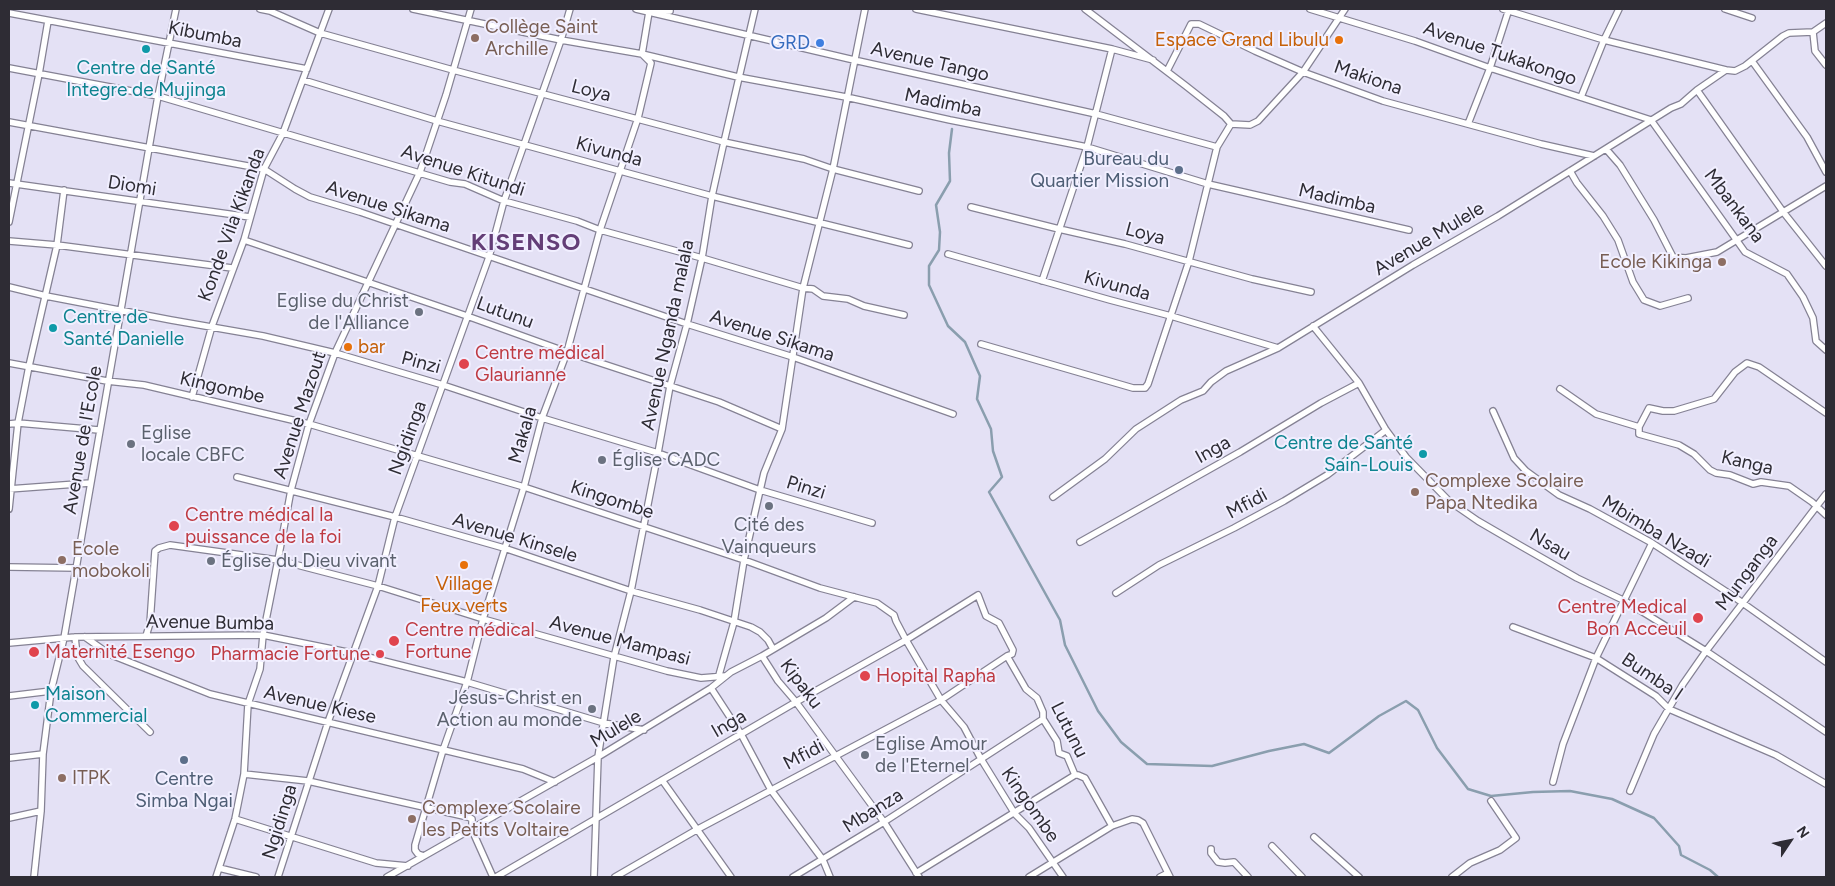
<!DOCTYPE html>
<meta charset="utf-8">
<style>
body{margin:0}
#map{position:relative;width:1835px;height:886px;overflow:hidden;background:#e4e1f5;font-family:Figtree,sans-serif}
canvas{display:block}
.frame{position:absolute;inset:0;border:10px solid #2e2c34;pointer-events:none}
.north{position:absolute;left:1765px;top:816px;width:50px;height:50px;-webkit-text-stroke:4px #f1efff;paint-order:stroke;rotate:56deg;font-size:14px;font-weight:700;line-height:20px;text-align:center;color:#2e2c34}
.north::after{content:'';display:block;margin:auto;width:18px;height:22px;background:#2e2c34;clip-path:polygon(50% 0,100% 100%,50% 72%,0 100%)}
</style>
<div id="map">
<canvas width="1835" height="886"></canvas>
<div class="frame"></div>
<div class="north">N</div>
</div>
<script>
const context = document.querySelector('canvas').getContext('2d');
context.lineJoin = 'round';
const shape = rows => new Path2D(rows.map(r => 'M' + r).join(''));
function trace(path, color, width, dash) { context.strokeStyle = color; context.lineWidth = width; context.lineCap = dash ? 'butt' : 'round'; context.setLineDash(dash || []); context.stroke(path); }
function write(font, color, halo, rows, align = 'center') {
  context.font = font + ' Figtree,sans-serif'; context.lineWidth = 4; context.setLineDash([]); context.textBaseline = 'middle'; context.strokeStyle = halo; context.fillStyle = color; for (const [text, x, y, turn = 0] of rows) {
    context.save(); context.translate(x, y); context.rotate((+turn || 0) * Math.PI / 180); context.textAlign = isNaN(turn) ? turn : align; if (halo) context.strokeText(text, 0, 0); context.fillText(text, 0, 0); context.restore();
  }
}
trace(shape([
 [952,129,949,153,950,181,936,205,940,232,939,250,929,266,929,285,948,326,965,342,980,376,977,399,991,429,993,451,1002,477,989,492,1060,620,1065,645,1098,711,1121,742,1147,764,1212,766,1269,751,1304,744,1329,753,1379,716,1406,701,1418,710,1437,748,1468,789,1491,796,1533,792,1570,791,1612,799,1654,818,1679,846,1681,855,1710,870,1718,877]
]), '#8a9eae', 2.5);
const street = shape([
 [260,9,270,11,320,33,453,70,724,142,804,159,833,169,919,191],
 [413,9,561,40,642,54,738,77,846,97,950,120,1087,147,1208,184,1409,230],
 [636,9,854,60,1096,114,1217,147],
 [916,9,1112,49,1153,60],
 [1085,9,1186,86,1224,116,1231,124],
 [1310,9,1415,41,1490,68,1651,120,1745,252,1787,274,1803,297,1813,318,1816,341,1826,350],
 [1503,9,1604,40,1726,70],
 [1725,9,1752,18],
 [9,13,307,69],
 [1813,32,1815,51,1826,65],
 [1752,61,1807,137,1826,172],
 [9,68,158,96,450,182,465,184,504,201,577,221,600,230,702,258,803,288,813,289,823,296,848,299,864,306,904,315],
 [1167,71,1189,28,1191,24,1199,24,1255,51,1303,72,1383,101,1541,144,1594,156],
 [303,80,437,121,712,196,909,245],
 [1697,90,1784,213,1826,266],
 [1581,97,1604,40,1619,9],
 [9,122,264,169,295,189,310,197,360,212,687,324,793,357,953,414],
 [1231,124,1250,125,1258,121,1303,72,1345,9],
 [1468,124,1490,68,1509,9],
 [1606,149,1620,165,1654,220,1673,257,1686,258,1717,252,1826,186],
 [1570,171,1577,183,1603,216,1618,240,1633,282,1644,300,1660,306,1688,298],
 [9,183,250,217],
 [971,207,1059,229,1125,244,1252,279,1311,292],
 [9,222,39,74,48,21],
 [244,240,467,316,567,352,719,402,782,429],
 [9,241,57,245,232,268],
 [948,254,1110,300,1171,316,1278,348],
 [1042,281,1087,147,1112,49],
 [9,287,46,296,171,320,263,336,335,353,443,385,542,418,658,453,760,490,872,523],
 [1313,326,1359,383,1386,430,1406,457,1449,501,1478,521,1521,546,1577,578,1625,601,1706,651,1826,732],
 [981,344,1133,388,1145,388,1148,384,1189,261,1217,147,1231,124],
 [9,363,107,381,144,385,309,424,524,487,744,560,820,588,877,603,894,615,896,621,906,640,941,700,964,727,981,759,1015,814,1029,828,1063,877],
 [1560,389,1596,414,1639,427,1639,434,1679,445,1694,454,1710,470,1716,473,1730,475,1753,484,1761,482,1789,486,1812,502,1826,515],
 [192,397,212,326,244,240,264,169,283,133,329,9],
 [1493,411,1514,458,1526,471,1559,495,1590,509,1652,543,1730,594,1826,662],
 [9,424,18,423,99,430],
 [1639,427,1649,408,1663,411,1674,411,1714,399,1735,372,1747,363,1759,367,1826,413],
 [237,477,395,517,504,548,631,591,700,610,751,627,760,632,768,640,773,649],
 [9,489,90,483],
 [1053,497,1105,459,1136,429,1181,400,1203,391,1211,382,1226,371,1278,348,1413,265,1498,216,1671,108,1681,104,1697,90,1726,70,1735,71,1745,66,1783,36,1789,33,1813,32,1826,23],
 [9,509,18,423,29,366,57,245,64,190],
 [1080,542,1240,452,1321,403,1359,383],
 [9,567,77,568],
 [1116,593,1159,565,1234,528,1284,501,1327,475,1386,430],
 [1513,627,1596,658,1656,696,1669,709,1776,755,1826,784],
 [146,636,150,623,155,551,159,548,170,545,278,560,378,586,483,619,667,671,701,678,725,676],
 [75,637,77,656,83,666,150,732],
 [85,637,109,654,210,694,523,769,555,782],
 [9,643,75,637,263,635,352,653,467,682,604,723,644,730],
 [762,656,778,681,796,702,884,822,919,877],
 [719,675,734,622,744,560,764,473,782,429,803,288,833,169,865,9],
 [711,688,741,734,771,790,823,860,830,877],
 [9,696,51,691],
 [9,758,43,754],
 [244,774,308,781,468,817,472,819,472,830,493,877],
 [662,780,731,877],
 [1553,782,1563,744,1596,658,1652,543],
 [1630,791,1654,734,1683,684,1706,651,1826,494],
 [9,818,41,811],
 [235,819,376,863,408,866],
 [1314,837,1359,877],
 [1272,846,1302,877],
 [1211,849,1211,853,1218,862,1225,863,1234,862,1248,877],
 [424,856,418,854,415,850,415,845,443,750,467,682,483,619,524,487,542,418,567,352,600,230,638,118,651,63,642,54,649,12,670,11,670,9],
 [219,868,256,877],
 [916,873,1075,775],
 [34,877,41,811,43,754,51,691,64,638,158,96,176,9],
 [216,877,235,819,244,774,248,704,260,669,263,635,278,560,291,490,309,424,335,353,420,172,446,95,471,9],
 [278,877,328,722,378,586,395,517,489,257,504,201,561,40,570,9],
 [387,877,598,757,711,688,731,672,762,656,826,618,854,597],
 [496,877,796,702,906,640,978,595,986,616,999,623,1013,650,1012,654,1007,656,1026,689,1037,698,1043,712,1043,719,1057,741,1059,753,1067,756,1075,775,1078,775,1085,778,1112,826,1132,819,1138,820,1143,823,1170,877],
 [594,877,598,757,614,657,631,591,658,453,670,386,687,324,702,258,712,196,724,142,755,9],
 [615,877,698,829,941,700,1007,656],
 [793,877,884,822,1043,719],
 [1029,877,1112,826],
 [1160,877,1168,873],
 [1452,877,1470,863,1500,850,1516,838,1491,801]
]);
trace(street, '#858294', 8);
trace(street, '#fff', 5.5);
for (const [x, y, r, color] of [
 [475,38,5,"#8d6e63"],
 [1339,40,5,"#e8710a"],
 [820,43,5,"#3f7fe0"],
 [146,49,5,"#0f9aa8"],
 [1179,170,5,"#5c6f8a"],
 [1722,262,5,"#8d6e63"],
 [419,312,5,"#6b7280"],
 [53,328,5,"#0f9aa8"],
 [348,347,5,"#e8710a"],
 [464,364,6,"#e0444e"],
 [131,444,5,"#6b7280"],
 [1423,454,5,"#0f9aa8"],
 [602,460,5,"#6b7280"],
 [1415,492,5,"#8d6e63"],
 [769,506,5,"#6b7280"],
 [174,526,6,"#e0444e"],
 [62,560,5,"#8d6e63"],
 [211,561,5,"#6b7280"],
 [464,565,5,"#e8710a"],
 [1698,618,6,"#e0444e"],
 [394,641,6,"#e0444e"],
 [34,652,6,"#e0444e"],
 [380,654,5,"#e0444e"],
 [865,676,6,"#e0444e"],
 [35,705,5,"#0f9aa8"],
 [592,709,5,"#6b7280"],
 [865,755,5,"#6b7280"],
 [184,760,5,"#5c6f8a"],
 [62,778,5,"#8d6e63"],
 [412,819,5,"#8d6e63"]
]) { const dot = new Path2D(); dot.arc(x, y, r, 0, 2 * Math.PI); context.fillStyle = color; context.fill(dot); trace(dot, '#f1efff', 2); }
write('19px', '#785e54', '#f1efff', [
 ["Collège Saint",485,27],
 ["Archille",485,49],
 ["Ecole Kikinga",1712,262,"right"],
 ["Complexe Scolaire",1425,481],
 ["Papa Ntedika",1425,503],
 ["Ecole",72,549],
 ["mobokoli",72,571],
 ["ITPK",72,778],
 ["Complexe Scolaire",422,808],
 ["les Petits Voltaire",422,830]
], 'left');
write('19px', '#2e2c34', '#f1efff', [
 ["Kibumba",205,35,11],
 ["Avenue Tukakongo",1500,54,19],
 ["Avenue Tango",930,62,13],
 ["Makiona",1368,78,19],
 ["Loya",591,91,14],
 ["Madimba",943,103,12],
 ["Kivunda",609,152,15],
 ["Avenue Kitundi",463,171,18],
 ["Diomi",132,186,9],
 ["Madimba",1337,199,13],
 ["Mbankana",1734,206,53],
 ["Avenue Sikama",388,207,18],
 ["Konde Vila Kikanda",232,225,-70],
 ["Loya",1145,234,15],
 ["Avenue Mulele",1429,239,-31],
 ["Kivunda",1117,286,15],
 ["Lutunu",505,313,20],
 ["Avenue Nganda malala",668,335,-78],
 ["Avenue Sikama",772,336,18],
 ["Pinzi",421,363,15],
 ["Kingombe",222,388,13],
 ["Avenue Mazout",300,415,-72],
 ["Makala",523,435,-74],
 ["Ngidinga",408,438,-70],
 ["Avenue de l'Ecole",83,440,-80],
 ["Inga",1213,450,-29],
 ["Kanga",1747,463,13],
 ["Pinzi",806,488,17],
 ["Kingombe",612,500,18],
 ["Mfidi",1247,504,-28],
 ["Mbimba Nzadi",1656,532,31],
 ["Avenue Kinsele",515,538,17],
 ["Nsau",1550,545,30],
 ["Munganga",1747,573,-53],
 ["Avenue Bumba",210,623,1],
 ["Avenue Mampasi",620,641,15],
 ["Bumba I",1652,677,34],
 ["Kipaku",801,684,53],
 ["Avenue Kiese",320,705,13],
 ["Inga",729,724,-30],
 ["Mulele",616,729,-31],
 ["Lutunu",1069,730,63],
 ["Mfidi",804,755,-28],
 ["Kingombe",1030,805,55],
 ["Mbanza",873,811,-32],
 ["Ngidinga",280,822,-73]
]);
write('19px', '#c56008', '#f1efff', [
 ["Espace Grand Libulu",1329,40],
 ["bar",358,347,"left"],
 ["Village",464,584,"center"],
 ["Feux verts",464,606,"center"]
], 'right');
write('19px', '#366cbe', '#f1efff', [
 ["GRD",810,43]
], 'right');
write('19px', '#0d838f', '#f1efff', [
 ["Centre de Santé",146,68,"center"],
 ["Integre de Mujinga",146,90,"center"],
 ["Centre de",63,317],
 ["Santé Danielle",63,339],
 ["Centre de Santé",1413,443,"right"],
 ["Sain-Louis",1413,465,"right"],
 ["Maison",45,694],
 ["Commercial",45,716]
], 'left');
write('19px', '#4e5e75', '#f1efff', [
 ["Bureau du",1169,159],
 ["Quartier Mission",1169,181],
 ["Centre",184,779,"center"],
 ["Simba Ngai",184,801,"center"]
], 'right');
write('19px', '#5b616d', '#f1efff', [
 ["Eglise du Christ",409,301,"right"],
 ["de l'Alliance",409,323,"right"],
 ["Eglise",141,433],
 ["locale CBFC",141,455],
 ["Église CADC",612,460],
 ["Cité des",769,525,"center"],
 ["Vainqueurs",769,547,"center"],
 ["Église du Dieu vivant",221,561],
 ["Jésus-Christ en",582,698,"right"],
 ["Action au monde",582,720,"right"],
 ["Eglise Amour",875,744],
 ["de l'Eternel",875,766]
], 'left');
write('19px', '#be3a42', '#f1efff', [
 ["Centre médical",475,353],
 ["Glaurianne",475,375],
 ["Centre médical la",185,515],
 ["puissance de la foi",185,537],
 ["Centre Medical",1687,607,"right"],
 ["Bon Acceuil",1687,629,"right"],
 ["Centre médical",405,630],
 ["Fortune",405,652],
 ["Maternité Esengo",45,652],
 ["Pharmacie Fortune",370,654,"right"],
 ["Hopital Rapha",876,676]
], 'left');
context.letterSpacing = '1px';
write('bold 24px', '#643e77', '#f1efff', [
 ["KISENSO",526,243]
]);
context.letterSpacing = '0px';
</script>
